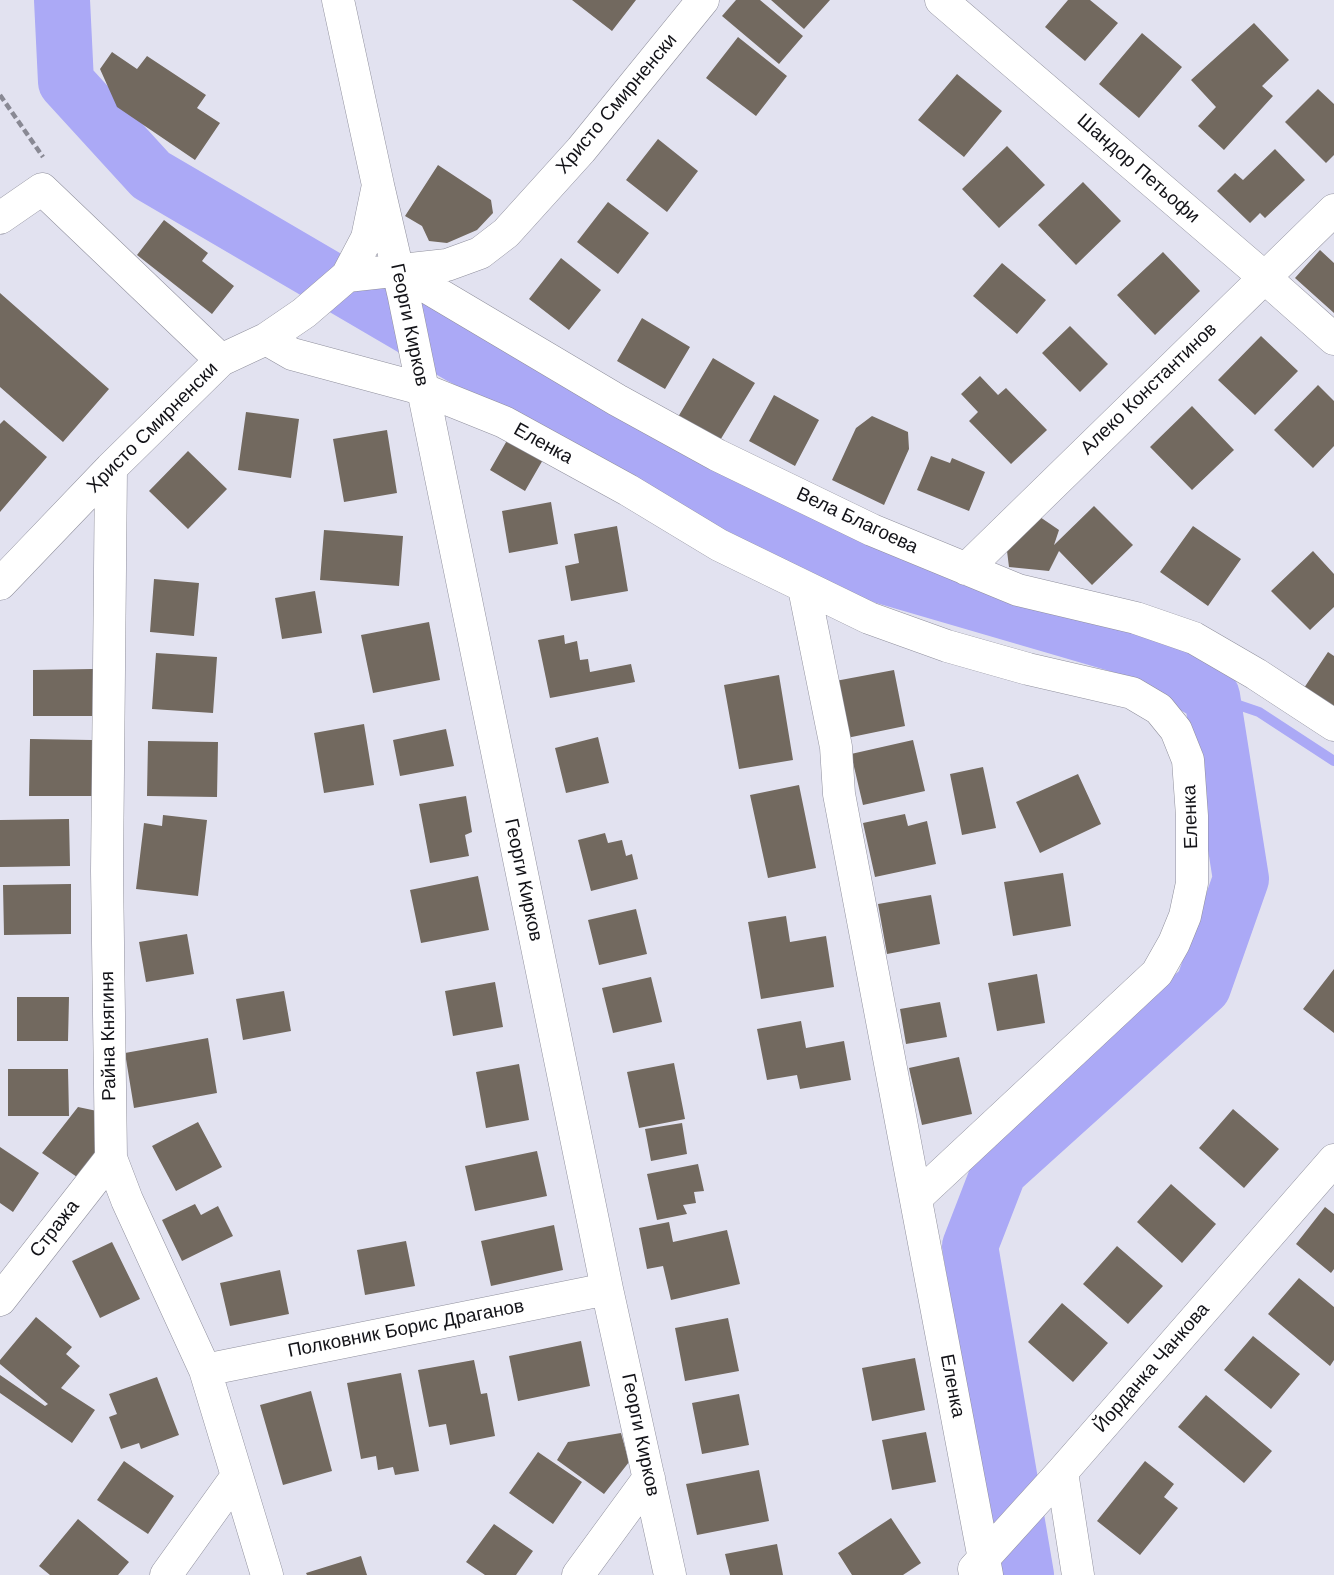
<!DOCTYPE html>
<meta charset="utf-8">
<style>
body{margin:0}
canvas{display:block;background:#e2e2f0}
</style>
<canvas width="1334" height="1575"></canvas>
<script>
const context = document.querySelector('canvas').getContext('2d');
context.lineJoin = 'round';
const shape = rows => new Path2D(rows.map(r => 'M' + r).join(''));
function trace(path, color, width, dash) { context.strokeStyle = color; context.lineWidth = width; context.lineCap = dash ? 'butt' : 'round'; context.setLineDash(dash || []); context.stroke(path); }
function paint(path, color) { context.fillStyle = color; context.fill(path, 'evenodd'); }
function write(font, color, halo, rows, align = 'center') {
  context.font = font + ' Helvetica,sans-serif'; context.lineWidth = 5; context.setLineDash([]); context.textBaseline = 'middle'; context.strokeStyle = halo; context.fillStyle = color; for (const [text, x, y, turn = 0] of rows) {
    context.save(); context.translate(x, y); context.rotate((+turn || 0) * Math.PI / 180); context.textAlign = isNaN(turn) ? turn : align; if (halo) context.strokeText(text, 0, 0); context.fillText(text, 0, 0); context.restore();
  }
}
trace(shape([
 [1212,696,1259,712,1334,761]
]), '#aba9f6', 10);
trace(shape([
 [62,0,66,82,151,175,462,357,843,564,1124,646,1212,696,1241,879,1203,987,999,1171,970,1246,1026,1575]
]), '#aba9f6', 56);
paint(shape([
 [572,0,636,0,612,31],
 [736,0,760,0,803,36,779,64,722,16],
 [771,0,830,0,804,29],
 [1068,0,1090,0,1118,23,1085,61,1045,27],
 [1254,23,1289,60,1262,86,1273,96,1224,150,1198,126,1216,107,1191,80],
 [1142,33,1182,67,1139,118,1099,84],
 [738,37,787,76,756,116,706,78],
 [112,52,137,69,147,56,206,95,197,108,220,123,195,160,117,107,100,69],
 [957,74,1002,111,964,157,918,120],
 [1318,89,1334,104,1334,155,1326,163,1285,122],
 [658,139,698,171,667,212,626,180],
 [1007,146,1045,185,999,228,962,189],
 [1275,149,1305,180,1265,218,1260,213,1250,223,1217,191,1235,173,1243,180],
 [438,165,491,200,493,213,477,230,447,243,429,241,422,226,405,216],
 [1083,182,1121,221,1076,265,1038,225],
 [608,202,649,233,618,274,577,242],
 [164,220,208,253,202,261,234,286,212,314,137,255],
 [1320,250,1334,263,1334,313,1295,278],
 [1163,252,1200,291,1155,335,1117,295],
 [561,258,601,290,569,330,529,299],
 [1002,263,1046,300,1017,334,973,296],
 [0,293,109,389,63,442,0,387],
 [642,318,690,347,665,389,617,361],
 [1070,326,1108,364,1080,392,1042,353],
 [1261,336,1298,371,1255,415,1218,380],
 [713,358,755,383,719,442,678,417],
 [980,376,998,395,1006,388,1047,430,1011,464,969,421,978,412,961,394],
 [1318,385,1334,401,1334,446,1313,468,1274,430],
 [774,395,819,420,795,466,749,441],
 [1192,406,1234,450,1192,490,1150,447],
 [246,412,299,419,291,478,238,470],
 [872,416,908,432,909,449,884,505,832,480,856,428],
 [4,420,47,457,0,512,0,424],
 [387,430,397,493,344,502,333,439],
 [509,437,544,458,525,491,490,470],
 [188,451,227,489,188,529,149,491],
 [931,456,950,463,952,458,985,472,969,511,917,490],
 [551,502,558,544,509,553,502,511],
 [1094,506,1133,545,1092,585,1059,551,1049,571,1009,567,1007,551,1040,517,1059,530,1054,545],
 [617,526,628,591,571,601,565,566,579,563,574,534],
 [1193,526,1241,559,1208,606,1160,572],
 [324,530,403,536,399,586,320,580],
 [1313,551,1334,574,1334,607,1310,630,1271,591],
 [154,579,199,583,194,636,150,632],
 [315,591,322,633,282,639,275,598],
 [429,622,440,680,373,693,361,635],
 [564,635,565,644,577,641,580,660,588,659,590,672,631,664,635,682,550,698,538,640],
 [1328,652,1334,656,1334,709,1304,688],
 [156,653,217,657,213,713,152,709],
 [93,669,94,716,33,716,33,670],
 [894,670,905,726,842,739,830,682],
 [779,675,793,760,739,769,724,685],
 [364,724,374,785,324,793,314,733],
 [446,729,454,766,400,776,393,740],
 [598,737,609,783,566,793,555,748],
 [30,739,92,740,92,796,29,796],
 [913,740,925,791,863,805,851,754],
 [148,741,218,742,217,797,147,796],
 [983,767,996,828,962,835,950,774],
 [1078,774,1101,824,1040,853,1016,802],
 [799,785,816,868,768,878,750,795],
 [466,796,472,832,465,835,469,856,430,863,419,804],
 [905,814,908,826,927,821,936,864,875,877,863,823],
 [163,815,207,820,198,896,136,889,144,823,162,826],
 [69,819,70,866,0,867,0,820],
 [605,833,608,843,622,840,626,856,632,854,638,879,591,891,578,840],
 [1063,873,1071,926,1013,936,1004,882],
 [478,876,489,930,421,943,410,890],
 [71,884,71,934,4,935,3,885],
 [931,895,940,944,887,954,878,904],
 [636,909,647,954,599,965,588,920],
 [786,916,790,942,826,936,834,987,761,999,748,922],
 [187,934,194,974,146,982,139,942],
 [1334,969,1334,1033,1303,1009],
 [1037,974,1045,1023,997,1031,988,983],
 [651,977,662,1022,613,1033,602,988],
 [495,982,503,1027,453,1036,445,991],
 [284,991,291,1031,243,1040,236,999],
 [17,997,69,997,68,1041,17,1041],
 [940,1002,947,1037,906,1044,900,1009],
 [801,1021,806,1048,844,1041,851,1080,800,1089,797,1075,767,1080,757,1029],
 [208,1038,217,1093,134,1108,125,1053],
 [959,1057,972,1114,922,1125,909,1068],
 [674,1063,685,1119,639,1128,627,1072],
 [519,1064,529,1120,486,1128,476,1072],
 [8,1069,68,1069,69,1116,8,1116],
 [78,1107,97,1111,99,1147,77,1177,42,1153],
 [1233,1109,1279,1149,1244,1188,1199,1148],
 [198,1122,222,1167,176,1191,152,1146],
 [682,1123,687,1154,651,1161,645,1129],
 [0,1147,39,1173,13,1212,0,1203],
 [537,1151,547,1196,475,1211,465,1166],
 [698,1164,704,1191,694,1192,696,1203,683,1205,687,1214,657,1220,647,1174],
 [1171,1184,1216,1224,1182,1263,1137,1222],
 [195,1204,201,1215,218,1206,233,1236,182,1261,162,1220],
 [1325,1207,1334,1214,1334,1269,1331,1273,1296,1244],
 [669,1222,673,1242,727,1230,740,1284,671,1300,663,1266,647,1269,639,1228],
 [554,1225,563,1270,491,1286,481,1241],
 [406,1241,415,1286,365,1295,357,1250],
 [112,1242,140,1299,100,1318,72,1261],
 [1117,1246,1163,1286,1128,1324,1083,1284],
 [280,1270,289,1314,230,1326,220,1283],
 [1299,1278,1334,1307,1334,1360,1330,1366,1268,1314],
 [1062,1303,1108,1343,1073,1382,1028,1342],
 [36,1317,72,1347,66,1354,80,1366,61,1388,95,1410,72,1443,0,1393,0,1375,45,1406,48,1404,0,1364,0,1360],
 [728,1318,739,1371,685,1381,675,1328],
 [1253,1336,1300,1374,1271,1409,1224,1370],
 [581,1341,590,1386,518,1401,509,1356],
 [915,1358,925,1410,872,1421,862,1368],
 [474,1360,481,1394,487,1393,495,1436,450,1445,446,1424,429,1427,418,1370],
 [401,1373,419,1471,395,1475,393,1467,378,1470,376,1456,361,1459,347,1383],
 [157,1377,179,1435,141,1449,139,1443,121,1449,109,1417,117,1414,109,1394],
 [311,1391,332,1471,283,1485,260,1405],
 [739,1394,749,1445,702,1454,692,1403],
 [1206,1395,1272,1451,1244,1483,1178,1427],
 [926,1432,936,1482,892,1490,882,1440],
 [621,1433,629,1462,604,1494,557,1460,568,1442],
 [538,1452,582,1482,553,1524,509,1493],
 [124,1461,174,1496,148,1534,97,1500],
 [1145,1461,1174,1484,1164,1497,1178,1508,1140,1555,1097,1521],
 [759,1470,769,1521,697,1535,686,1484],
 [891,1518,921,1563,903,1575,852,1575,838,1553],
 [78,1519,129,1562,118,1575,50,1575,39,1566],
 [494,1524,533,1551,516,1575,485,1575,466,1562],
 [777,1544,783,1575,730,1575,725,1554],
 [361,1556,367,1575,307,1575,306,1573]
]), '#72695f');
const minor = shape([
 [338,0,378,185,367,238,347,276],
 [941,0,1264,277,1334,339],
 [378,185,404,297,607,1289,670,1575],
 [0,218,42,189,221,360],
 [398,270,617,400,717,455,872,530,1018,590,1136,618,1194,638,1256,674,1334,725],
 [266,339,292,354,422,389,504,422,628,490,719,545,869,618,947,646,1028,669,1132,693,1159,709,1176,730,1188,760,1192,816,1192,883,1185,916,1174,943,1157,973,916,1198],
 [111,468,107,871,111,1158,127,1200,205,1370,267,1575],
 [966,569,1334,210],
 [0,584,111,468,221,360,266,339,304,313,347,276,447,265,480,253,506,233,581,150,703,0],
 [804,588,836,747,839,794,987,1575],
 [0,1300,111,1158],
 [205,1370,607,1289],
 [1062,1472,1078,1575],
 [974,1569,1062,1472,1334,1160],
 [166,1575,237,1476],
 [578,1575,649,1478]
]);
trace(minor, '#90909d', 33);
trace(shape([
 [0,95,43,157]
]), '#898994', 4.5, [7, 3.5]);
trace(minor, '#fff', 32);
write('19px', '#131318', '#fff', [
 ["Христо Смирненски",617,104,-50],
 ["Шандор Петьофи",1138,169,41],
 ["Георги Кирков",409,325,78],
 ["Алеко Константинов",1149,389,-44],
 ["Христо Смирненски",153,428,-45],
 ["Еленка",543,444,29],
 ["Вела Благоева",857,521,25],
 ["Еленка",1191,817,-92],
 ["Георги Кирков",523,880,78],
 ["Райна Княгиня",109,1036,-91],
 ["Стража",55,1229,-52],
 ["Полковник Борис Драганов",406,1329,-11],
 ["Йорданка Чанкова",1152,1368,-49],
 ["Еленка",952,1386,79],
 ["Георги Кирков",640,1435,78]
]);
</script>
